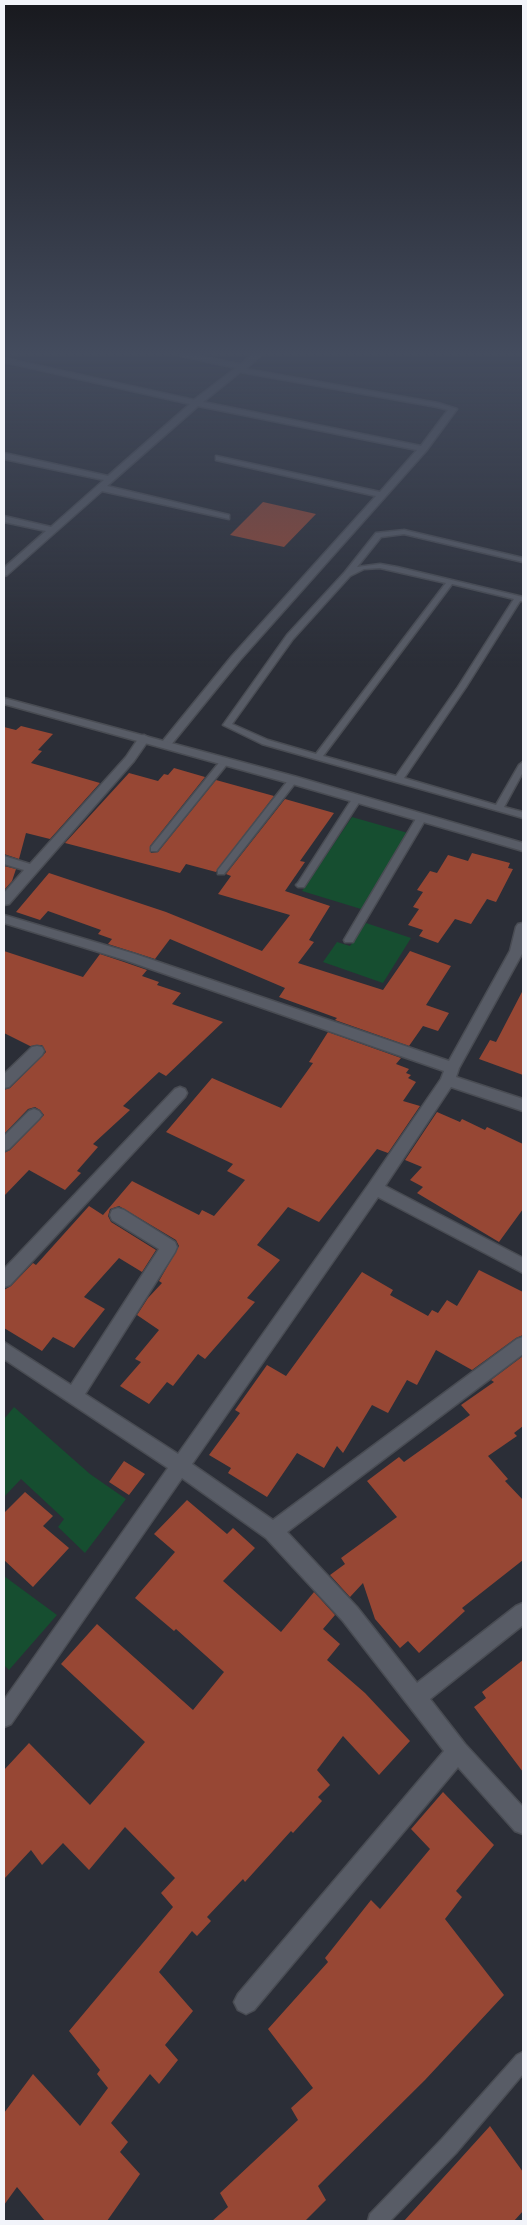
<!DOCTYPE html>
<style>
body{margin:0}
#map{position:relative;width:527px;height:2225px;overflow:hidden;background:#2b2e37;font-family:Figtree,sans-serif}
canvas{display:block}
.frame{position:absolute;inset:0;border:5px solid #f2f4fa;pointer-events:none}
</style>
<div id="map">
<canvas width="527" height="2225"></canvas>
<div class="frame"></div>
</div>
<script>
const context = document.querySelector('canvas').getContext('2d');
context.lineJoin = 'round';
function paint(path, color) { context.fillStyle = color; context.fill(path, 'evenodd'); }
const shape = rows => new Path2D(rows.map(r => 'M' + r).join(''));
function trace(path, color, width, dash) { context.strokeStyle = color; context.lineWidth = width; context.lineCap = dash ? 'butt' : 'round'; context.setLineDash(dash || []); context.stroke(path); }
paint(shape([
 [352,817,408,833,361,909,302,891],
 [366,923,411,938,383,983,323,962,337,942,350,946],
 [14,1407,90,1474,126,1499,85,1553,58,1527,64,1519,21,1479,4,1497,4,1419],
 [4,1576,57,1615,9,1670,4,1665]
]), '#164e30');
paint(shape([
 [263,502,316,514,284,547,230,535],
 [21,726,53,734,38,750,42,751,31,763,100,783,50,839,26,833,19,859,4,854,4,727,16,730],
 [174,768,205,777,150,846,151,853,158,852,216,780,274,796,216,872,186,864,180,873,65,843,129,773,158,781,164,774,168,775],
 [285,799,334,813,300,861,305,862,285,891,330,906,309,940,314,942,298,963,383,990,410,951,451,966,426,1005,449,1013,438,1031,423,1026,409,1046,335,1020,337,1018,279,997,285,988,170,939,155,959,108,944,112,939,98,934,101,930,48,911,40,920,16,912,49,873,166,912,262,951,290,915,218,894,231,876,226,874],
 [472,853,510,863,508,868,513,869,496,902,487,899,471,924,455,919,438,943,419,936,423,930,408,925,419,909,413,907,423,892,417,890,430,871,437,873,448,855,468,861],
 [4,866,16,869,12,881,5,889],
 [4,951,83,977,100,954,124,962,147,970,142,976,159,982,157,985,181,993,172,1004,223,1022,166,1076,159,1072,123,1106,130,1110,93,1144,98,1147,77,1171,81,1173,65,1190,29,1170,4,1196,4,1153,10,1150,44,1115,40,1110,35,1107,28,1109,4,1134,4,1090,10,1088,46,1052,42,1045,30,1046,4,1033],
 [523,990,523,1075,479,1059,490,1040,496,1042],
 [328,1032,401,1058,396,1064,409,1069,406,1073,411,1075,408,1078,416,1082,403,1101,420,1106,388,1153,377,1149,319,1222,288,1207,257,1245,280,1260,247,1298,255,1302,205,1359,198,1354,173,1386,167,1382,149,1404,120,1386,141,1362,135,1359,159,1330,137,1315,148,1298,162,1283,159,1281,179,1246,176,1240,119,1206,110,1209,108,1216,111,1222,156,1250,142,1272,119,1258,84,1297,105,1309,74,1348,53,1337,42,1351,4,1328,4,1290,11,1286,33,1263,36,1265,89,1206,103,1215,132,1181,199,1215,202,1210,214,1216,245,1180,227,1171,233,1164,166,1132,212,1078,281,1108,313,1063,309,1062],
 [437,1112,460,1122,462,1119,485,1130,487,1127,523,1144,523,1209,499,1242,417,1193,423,1187,410,1180,422,1167,405,1160],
 [479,1270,523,1292,523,1335,516,1338,472,1370,436,1350,417,1385,407,1380,388,1413,372,1405,343,1453,337,1446,324,1468,297,1453,267,1497,228,1473,231,1468,209,1455,240,1413,235,1410,267,1365,286,1376,362,1272,393,1290,390,1295,428,1316,432,1310,438,1313,447,1300,457,1306],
 [523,1356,523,1426,514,1433,517,1436,488,1456,508,1479,505,1481,523,1500,523,1560,462,1608,465,1611,419,1653,408,1641,400,1648,375,1619,363,1583,350,1597,330,1575,345,1564,341,1558,397,1517,367,1481,399,1457,404,1462,470,1415,461,1405,494,1382,491,1380],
 [124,1461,145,1474,129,1495,109,1482],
 [25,1492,53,1516,43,1526,69,1548,33,1587,4,1560,4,1513],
 [187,1500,227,1534,233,1528,255,1548,223,1581,281,1632,314,1592,335,1615,323,1629,340,1644,327,1660,365,1693,410,1741,379,1775,343,1736,317,1770,330,1785,318,1797,322,1801,293,1833,291,1831,245,1882,243,1879,207,1917,211,1921,197,1936,192,1931,159,1972,193,2011,165,2045,178,2060,159,2084,150,2074,111,2123,128,2142,120,2152,140,2174,107,2221,45,2221,17,2187,4,2205,4,2113,33,2074,80,2126,108,2088,97,2074,100,2070,69,2031,173,1907,161,1893,175,1878,125,1827,89,1870,63,1843,42,1865,31,1850,4,1879,4,1770,29,1743,90,1805,145,1742,61,1664,97,1624,193,1710,224,1672,176,1629,174,1631,135,1598,175,1552,154,1534],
 [523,1660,523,1772,474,1707,486,1698,482,1692],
 [443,1792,494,1845,456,1891,462,1897,445,1919,504,1995,425,2080,318,2186,326,2200,305,2221,212,2221,228,2207,220,2193,298,2120,291,2108,313,2088,268,2029,328,1962,325,1958,371,1900,380,1909,430,1849,411,1829],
 [490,2126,523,2172,523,2211,514,2221,404,2221]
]), '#974734');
const service = shape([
 [404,530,523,558,523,562,404,534,381,537,357,567,380,564,397,567,523,597,523,601,520,601,466,687,404,778,496,805,519,765,523,762,523,772,504,807,523,812,523,818,262,744,223,725,287,635,345,572,376,533,404,530],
 [380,568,446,583,316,754,268,740,232,724,293,639,350,576,364,569,380,568],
 [452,584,514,599,458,687,396,776,323,756,452,584],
 [225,758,228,759,228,763,157,851,151,851,151,847,222,759,225,758],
 [293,777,297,780,296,782,224,874,218,874,218,870,290,778,293,777],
 [357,795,362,798,304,887,298,887,296,885,298,883,354,796,357,795],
 [422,814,427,817,354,940,353,942,345,942,344,940,417,817,422,814],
 [523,2052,523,2074,456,2153,390,2221,368,2221,370,2214,442,2139,517,2055,523,2052]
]);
const minor = shape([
 [181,356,197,356,241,364,251,356,260,356,246,369,438,403,457,409,426,451,240,660,170,746,166,747,162,746,160,744,162,742,232,656,376,496,216,460,216,456,380,492,417,450,198,406,107,486,229,515,229,519,102,491,7,575,4,576,4,568,46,531,4,522,4,516,51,527,104,480,4,459,4,453,108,476,190,404,4,362,4,358,194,400,236,368,181,356],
 [240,372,437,407,448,410,421,446,203,402,240,372],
 [144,735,150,738,134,761,9,904,4,905,4,893,24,870,4,864,4,856,30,864,126,757,140,736,144,735],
 [4,915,135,954,449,1061,510,951,516,927,518,924,523,923,523,952,459,1068,456,1077,523,1099,523,1111,451,1087,385,1186,523,1258,523,1273,378,1197,192,1464,273,1520,517,1339,523,1337,523,1354,287,1532,357,1607,417,1683,516,1606,523,1603,523,1625,430,1699,465,1744,523,1807,523,1834,515,1831,458,1767,254,2010,246,2014,238,2010,234,2002,238,1994,444,1751,343,1621,266,1538,182,1478,11,1724,4,1727,4,1700,168,1468,4,1359,4,1342,71,1385,159,1249,112,1220,110,1215,112,1210,118,1208,124,1210,175,1242,177,1247,175,1252,85,1394,178,1454,369,1184,441,1079,444,1071,125,960,4,923,4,915],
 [37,1046,42,1047,44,1051,42,1055,9,1087,4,1088,4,1074,32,1047,37,1046],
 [180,1087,185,1089,187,1093,185,1097,10,1285,4,1287,4,1269,175,1089,180,1087],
 [34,1109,39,1111,42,1115,39,1119,9,1149,4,1151,4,1136,29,1111,34,1109]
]);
const tertiary = shape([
 [4,698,297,777,523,843,523,851,289,783,4,704,4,698]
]);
trace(service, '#494c53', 3);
trace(minor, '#494c53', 3);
trace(tertiary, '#494c53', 3);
paint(service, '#585c66');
paint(minor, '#585c66');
paint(tertiary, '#585c66');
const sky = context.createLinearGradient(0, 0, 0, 668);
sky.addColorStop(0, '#18191e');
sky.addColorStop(0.53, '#444c5e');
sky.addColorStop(1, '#444c5e00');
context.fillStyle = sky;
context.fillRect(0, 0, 527, 668);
</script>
